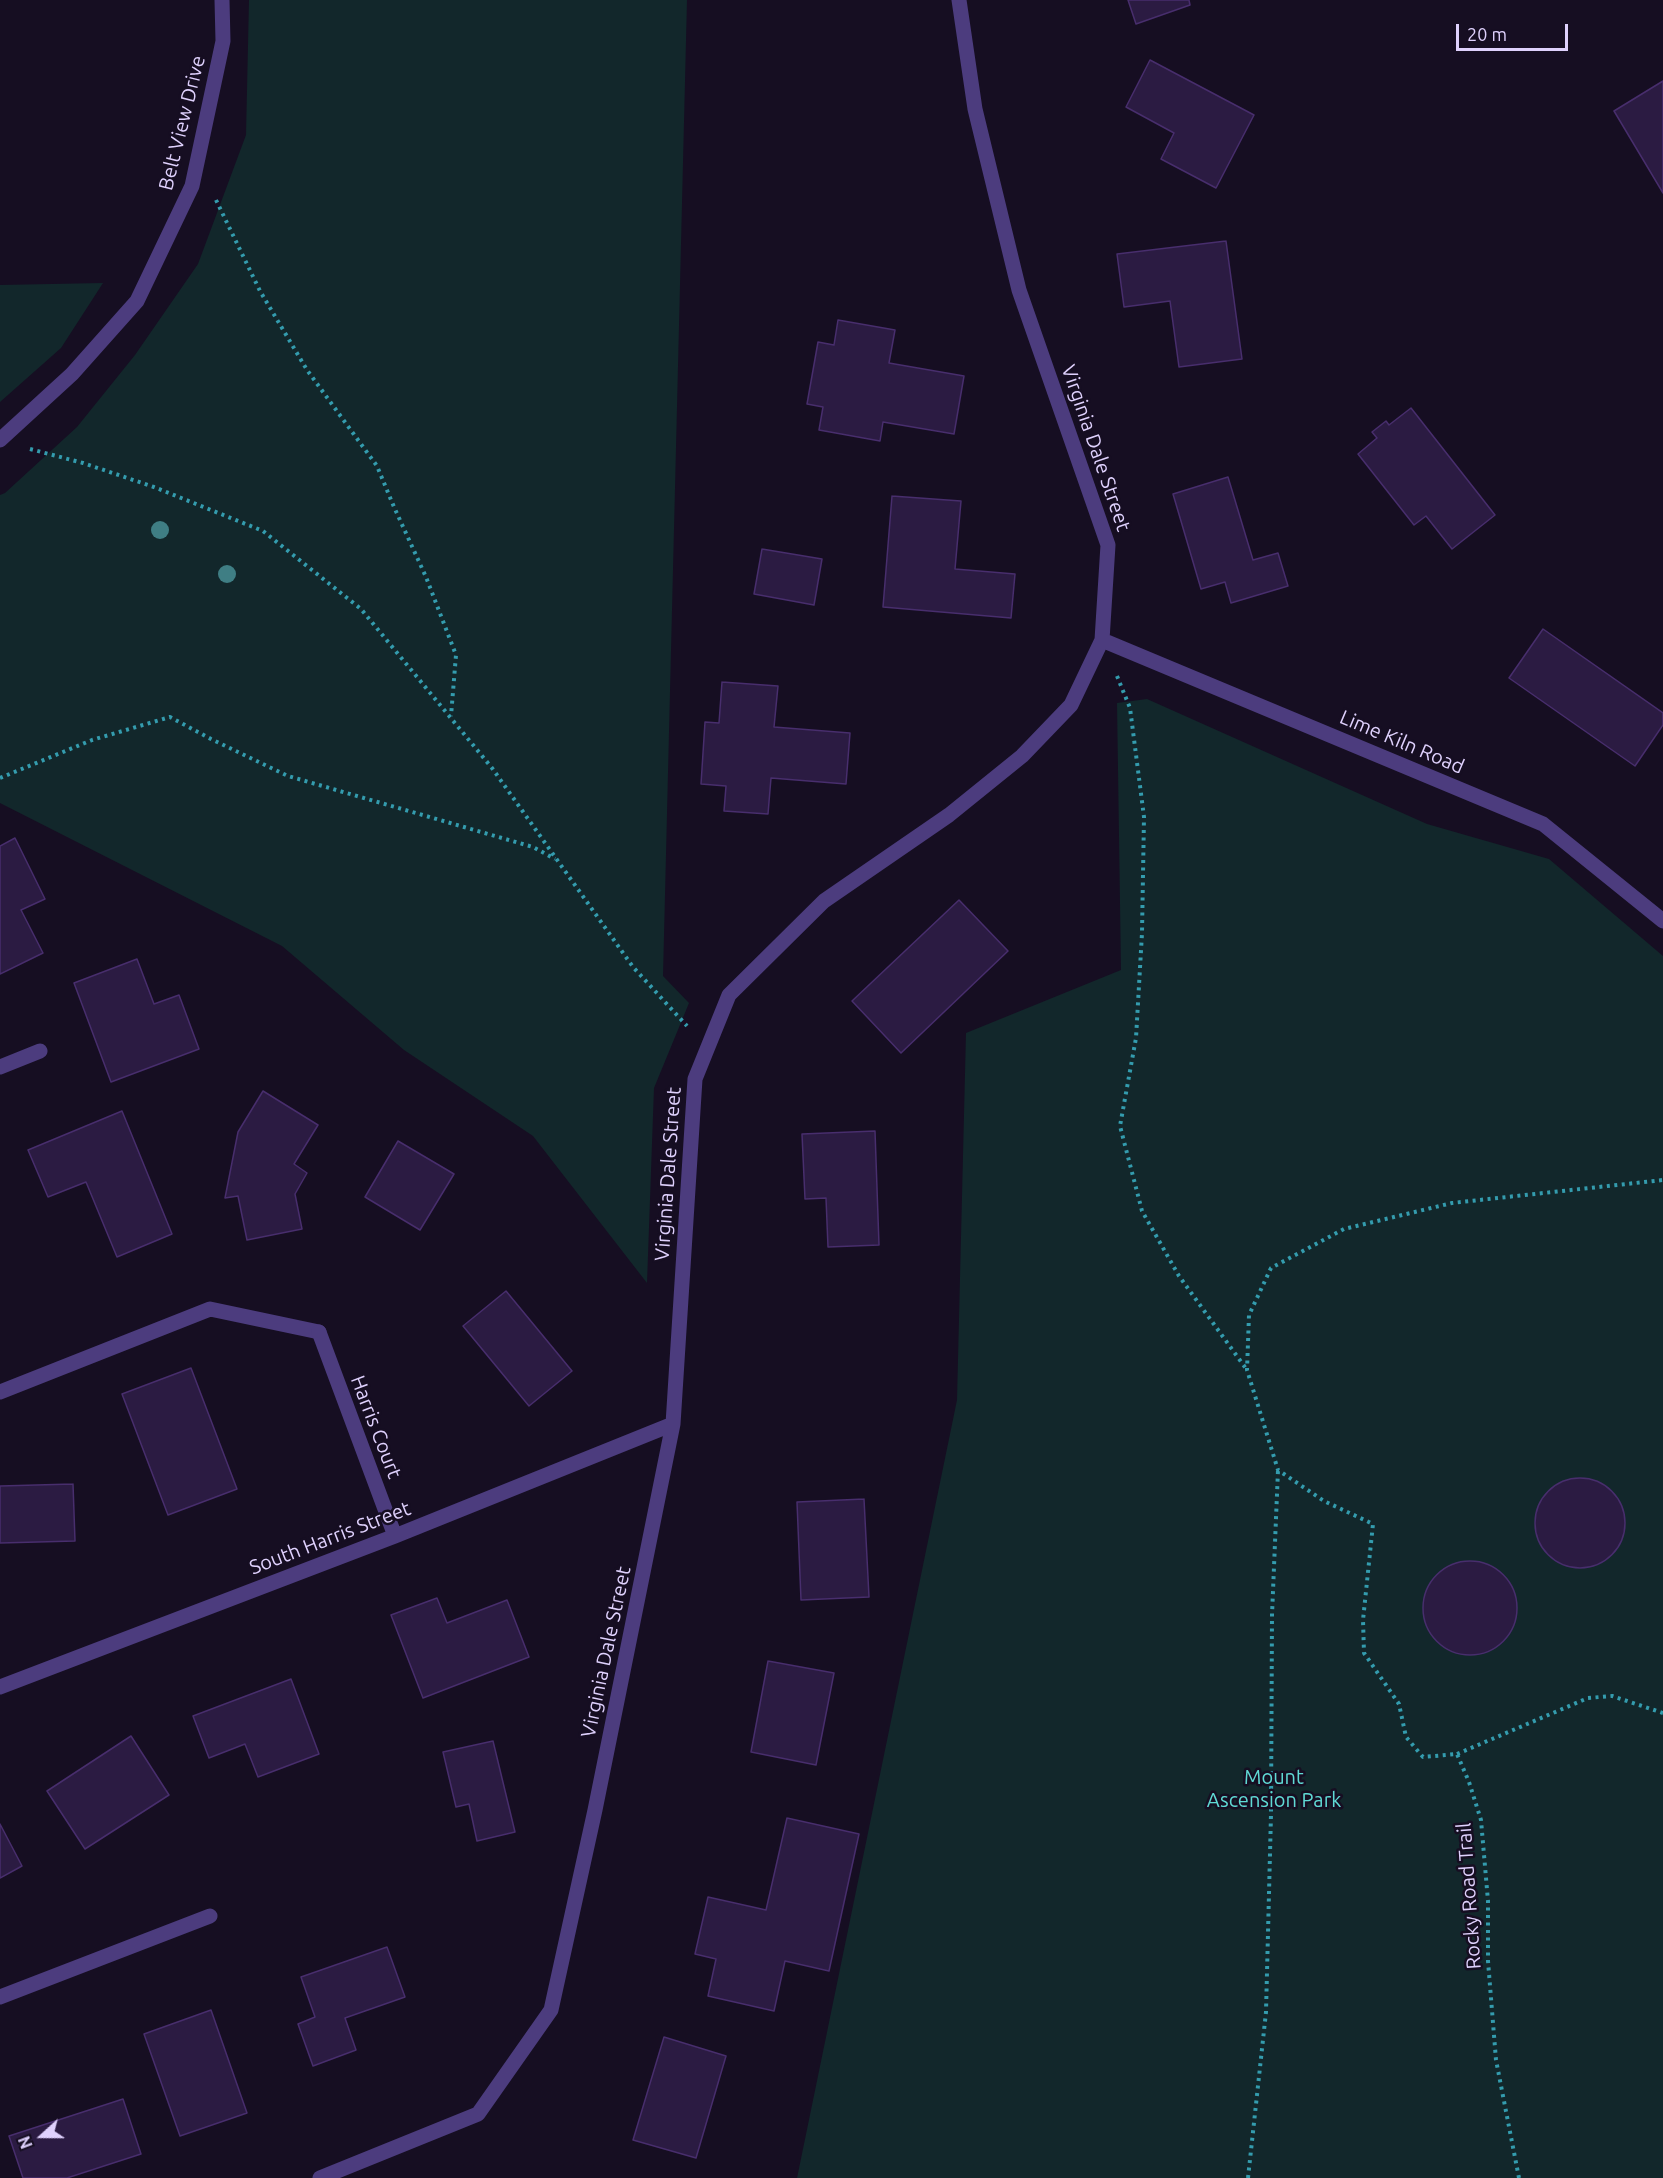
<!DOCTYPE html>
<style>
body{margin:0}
#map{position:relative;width:1663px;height:2178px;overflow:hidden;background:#160e22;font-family:Ubuntu,sans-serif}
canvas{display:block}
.north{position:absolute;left:12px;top:2106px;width:60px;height:60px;-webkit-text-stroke:4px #160e22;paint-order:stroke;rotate:249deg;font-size:16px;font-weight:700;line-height:24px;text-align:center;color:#dfd1fd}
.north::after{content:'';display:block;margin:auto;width:21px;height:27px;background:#dfd1fd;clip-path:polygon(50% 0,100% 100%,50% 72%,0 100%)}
.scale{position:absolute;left:1456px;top:24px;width:112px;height:27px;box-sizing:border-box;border:3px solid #dfd1fd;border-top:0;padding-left:8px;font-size:18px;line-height:21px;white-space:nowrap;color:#dfd1fd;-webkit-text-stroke:4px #160e22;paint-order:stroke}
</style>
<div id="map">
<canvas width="1663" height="2178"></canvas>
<div class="north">N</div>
<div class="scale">20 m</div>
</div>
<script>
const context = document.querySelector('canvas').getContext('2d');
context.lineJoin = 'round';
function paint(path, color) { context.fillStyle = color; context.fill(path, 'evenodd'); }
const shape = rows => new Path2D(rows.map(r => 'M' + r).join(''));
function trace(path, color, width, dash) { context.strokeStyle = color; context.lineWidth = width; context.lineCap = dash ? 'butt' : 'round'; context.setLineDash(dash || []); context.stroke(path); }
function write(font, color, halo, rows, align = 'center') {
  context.font = font + ' Ubuntu,sans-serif'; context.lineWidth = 5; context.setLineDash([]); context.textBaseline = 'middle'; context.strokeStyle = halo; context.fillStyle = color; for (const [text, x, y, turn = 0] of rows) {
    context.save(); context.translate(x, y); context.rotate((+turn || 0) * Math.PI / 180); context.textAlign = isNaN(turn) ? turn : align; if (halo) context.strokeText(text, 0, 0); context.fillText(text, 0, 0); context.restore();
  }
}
paint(shape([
 [249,0,687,0,663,976,689,1003,654,1088,647,1283,533,1136,404,1050,282,946,0,803,0,495,5,493,77,427,135,355,198,264,246,135],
 [103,283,61,348,0,402,0,285],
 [1147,699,1427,824,1549,859,1663,956,1663,2178,797,2178,957,1400,966,1033,1121,970,1117,703]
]), '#12272b');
const building = shape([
 [1128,0,1189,0,1190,5,1136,24,1128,0],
 [1150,60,1254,115,1216,188,1161,159,1174,133,1126,107,1150,60],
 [1663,81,1663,193,1614,111,1663,81],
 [1226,241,1242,359,1179,367,1170,301,1124,307,1117,254,1226,241],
 [838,320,895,330,889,363,964,376,954,434,883,422,880,441,819,430,823,407,807,404,818,342,834,345,838,320],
 [1411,408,1495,515,1452,549,1426,516,1414,525,1358,454,1377,438,1372,432,1386,421,1389,425,1411,408],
 [1228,477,1253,560,1278,553,1288,586,1231,603,1225,582,1201,589,1173,494,1228,477],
 [892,496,961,501,955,569,1015,574,1011,618,883,607,892,496],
 [762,549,822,559,814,605,754,594,762,549],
 [1543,629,1663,713,1663,725,1635,766,1509,678,1543,629],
 [722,682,778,686,774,727,850,733,846,784,771,778,768,814,724,811,726,786,701,784,705,722,719,723,722,682],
 [15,838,45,899,21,910,43,953,0,974,0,846,15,838],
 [959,900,1008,951,901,1053,852,1001,959,900],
 [137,959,154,1004,179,995,199,1049,111,1082,74,983,137,959],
 [263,1091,318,1125,294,1164,307,1173,295,1194,302,1229,247,1240,238,1196,225,1198,238,1132,263,1091],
 [122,1111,172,1234,117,1257,86,1182,48,1197,28,1150,122,1111],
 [875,1131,879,1245,828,1247,826,1198,805,1199,802,1134,875,1131],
 [398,1141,454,1174,420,1230,365,1197,398,1141],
 [506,1291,572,1371,529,1406,463,1326,506,1291],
 [191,1368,237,1489,168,1515,122,1394,191,1368],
 '1535 1523a45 45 0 1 1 90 0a45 45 0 1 1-90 0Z',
 [73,1484,75,1541,0,1543,0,1486,73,1484],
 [864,1499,869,1597,801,1600,797,1502,864,1499],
 '1423 1608a47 47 0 1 1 94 0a47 47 0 1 1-94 0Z',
 [437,1598,447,1623,507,1600,529,1657,423,1698,391,1615,437,1598],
 [768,1661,834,1673,816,1765,751,1752,768,1661],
 [291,1679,319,1754,258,1777,245,1744,209,1758,193,1716,291,1679],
 [131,1736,169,1795,85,1849,47,1791,131,1736],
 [493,1741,515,1832,477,1841,469,1804,456,1807,443,1752,493,1741],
 [787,1818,859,1834,829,1971,785,1961,774,2011,708,1996,716,1959,695,1954,708,1897,766,1910,787,1818],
 [0,1824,22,1866,0,1878,0,1824],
 [387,1947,405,1997,345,2018,356,2050,313,2066,298,2024,315,2017,301,1977,387,1947],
 [211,2010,247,2113,180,2136,144,2034,211,2010],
 [664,2037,726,2056,696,2158,633,2140,664,2037],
 [123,2099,141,2154,67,2178,23,2178,9,2136,123,2099]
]);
paint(building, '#2b1b42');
trace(building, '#482e6d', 1.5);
trace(shape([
 [216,200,260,291,307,370,377,466,394,507,426,577,456,655,451,716],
 [30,449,83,463,154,487,263,531,361,609,492,768,633,967,687,1026],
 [1117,676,1130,708,1144,817,1142,933,1136,1038,1120,1126,1142,1211,1179,1276,1247,1370],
 [0,778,92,740,170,717,211,739,288,776,533,847,555,859],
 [1457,1754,1588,1698,1612,1696,1663,1713],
 [1248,2178,1266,2012,1271,1814,1272,1615,1278,1470],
 [1519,2178,1496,2060,1488,1961,1488,1901,1481,1820,1469,1782,1457,1754,1423,1757,1406,1737,1399,1704,1364,1653,1363,1620,1373,1524,1324,1501,1278,1470,1247,1370,1249,1315,1271,1268,1344,1229,1452,1203,1663,1180]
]), '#349cae', 4, [3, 4.5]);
trace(shape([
 [0,1392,210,1309,319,1332],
 [0,1997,210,1916]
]), '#4c3c7e', 15);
trace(shape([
 [0,440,72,374,137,301,192,186,223,41,222,0],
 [1102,640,1543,824,1663,921],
 [0,1067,40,1051],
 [319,1332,395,1536],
 [0,1687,395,1536,673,1424],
 [320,2178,478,2114,551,2010,595,1810,673,1424,695,1079,729,995,824,901,949,815,1022,756,1071,705,1102,640,1108,545,1019,290,975,109,959,0]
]), '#4c3c7e', 15);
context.fillStyle = '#3f7e84';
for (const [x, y] of [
 [160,530],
 [227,574]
]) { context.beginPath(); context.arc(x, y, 9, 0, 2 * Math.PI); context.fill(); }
write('20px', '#dfd1fd', '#160e22', [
 ["Belt View Drive",182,123,-76],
 ["Virginia Dale Street",1096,448,71],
 ["Lime Kiln Road",1402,742,23],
 ["Virginia Dale Street",668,1174,-86],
 ["Harris Court",376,1427,69],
 ["South Harris Street",330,1538,-21],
 ["Virginia Dale Street",606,1652,-78],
 ["Rocky Road Trail",1469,1896,-94]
]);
write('20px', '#60dad5', '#160e22', [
 ["Mount",1274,1777],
 ["Ascension Park",1274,1800]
]);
</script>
